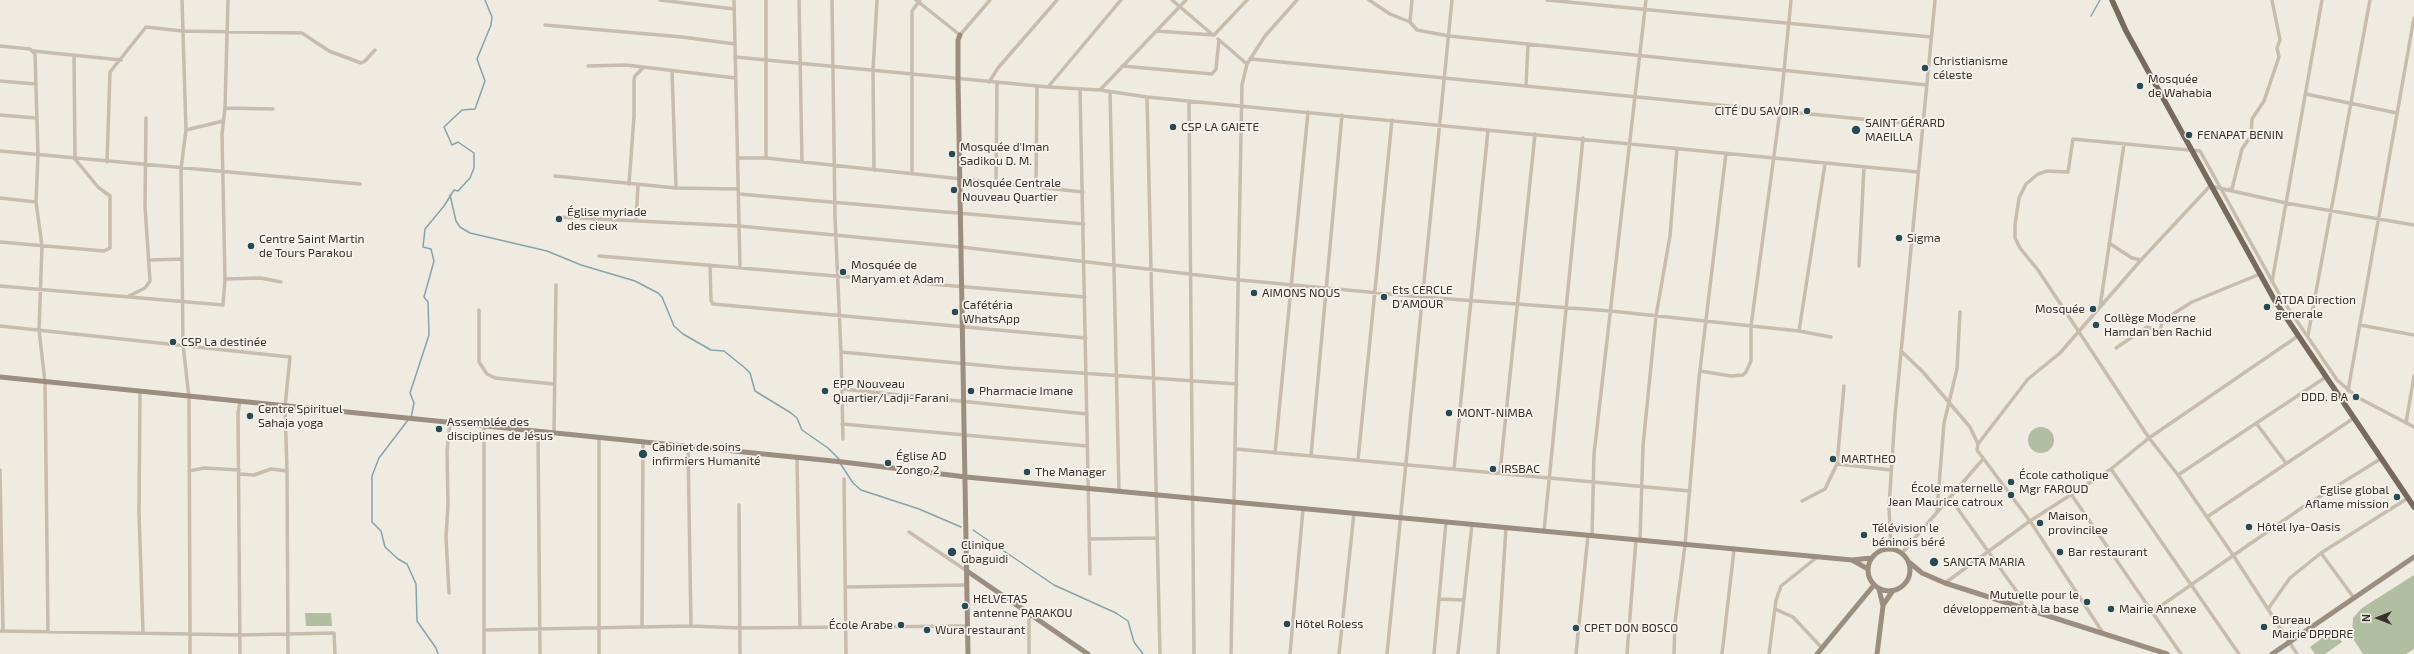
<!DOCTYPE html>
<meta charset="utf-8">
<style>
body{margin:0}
#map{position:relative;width:2414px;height:654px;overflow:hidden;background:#f0ebe1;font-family:"Exo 2",sans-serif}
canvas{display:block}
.north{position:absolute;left:2358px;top:598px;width:40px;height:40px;-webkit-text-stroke:3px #f8f4ed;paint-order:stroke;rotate:270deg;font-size:11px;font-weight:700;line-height:16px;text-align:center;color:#37302b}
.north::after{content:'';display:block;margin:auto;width:14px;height:18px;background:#37302b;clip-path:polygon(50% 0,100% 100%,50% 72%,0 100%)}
</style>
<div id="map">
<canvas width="2414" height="654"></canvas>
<div class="north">N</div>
</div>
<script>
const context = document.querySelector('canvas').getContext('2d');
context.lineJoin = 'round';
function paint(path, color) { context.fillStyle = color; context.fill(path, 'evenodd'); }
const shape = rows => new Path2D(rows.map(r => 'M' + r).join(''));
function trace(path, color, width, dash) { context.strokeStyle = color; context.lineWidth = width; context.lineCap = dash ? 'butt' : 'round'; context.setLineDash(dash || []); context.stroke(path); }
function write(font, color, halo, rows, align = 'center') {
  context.font = font + ' "Exo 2",sans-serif'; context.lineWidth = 3.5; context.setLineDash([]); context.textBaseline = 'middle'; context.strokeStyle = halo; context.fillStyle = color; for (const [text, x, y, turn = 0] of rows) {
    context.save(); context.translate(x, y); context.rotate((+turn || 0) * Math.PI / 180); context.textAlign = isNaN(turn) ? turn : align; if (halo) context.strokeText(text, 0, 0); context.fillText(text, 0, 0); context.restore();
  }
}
paint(shape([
 '2028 440a13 13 0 1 1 26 0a13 13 0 1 1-26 0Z',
 [2414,575,2414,649,2406,654,2363,654,2352,637,2353,618,2362,608],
 [305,613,331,613,332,626,306,626],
 [2333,630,2342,642,2325,654,2315,654,2310,647]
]), '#b1bea2');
trace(shape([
 [2091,16,2100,0],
 [450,195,456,221,460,227,470,233,547,251,581,265,635,281,658,293,662,297,674,326,683,334,711,350,724,351,745,368,750,373,755,391,791,413,797,418,802,430,828,448,839,459],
 [411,418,414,403,410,393,429,335,428,302,424,297,434,261,431,249,423,247,425,229,444,206,454,190,458,191,470,178,474,168,474,153,458,142,452,145,444,127,462,110,475,109,485,81,477,59,491,25,492,17,485,0],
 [408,420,379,458,372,476,372,522,381,531,385,547,398,559,407,564,416,584,417,621,436,648,438,654],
 [840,463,853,483,861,490,919,509,961,527],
 [973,530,1054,585,1116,613,1128,621,1134,642,1143,654]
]), '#83a4aa', 1.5);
trace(shape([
 [182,0,186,130],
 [660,0,734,9],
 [734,0,740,268],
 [766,0,766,158],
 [799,0,802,162],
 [832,0,835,217,841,352,843,439],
 [916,0,960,35,990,0],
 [1172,0,1213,35],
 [1369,0,1390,14,1410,22,1417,30,1449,36,1927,85],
 [1547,0,1931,37],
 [1410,22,1412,0],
 [545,25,682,37,735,44],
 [1156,31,1214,35,1247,0],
 [1218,39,1247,64],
 [0,46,30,49,35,54,38,155,36,202,42,246,39,330,45,382,48,632],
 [33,51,121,60],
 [735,57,1048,87,1100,90,1147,97,1918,172],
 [1251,59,1922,125],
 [588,66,626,65,735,78],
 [1122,66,1212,74,1216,69,1219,40],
 [672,71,676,188],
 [0,81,35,84],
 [989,82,998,68,1057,0],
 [1526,86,1528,44],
 [1048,87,1121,0],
 [1080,89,1090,574],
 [1100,90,1186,0],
 [1110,92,1119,491],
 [2306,94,2397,113],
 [1147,97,1160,654],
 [1189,101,1194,654],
 [225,108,273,109],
 [0,115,36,118],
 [223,121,186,130,181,169,183,345,189,397,190,634,240,635,334,633,335,654],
 [0,151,360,184],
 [739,158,766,158,1083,192],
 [107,162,110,72,146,27,182,31,302,33,329,51,361,63,365,61,375,50],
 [874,170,873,70,877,0],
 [912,174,912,11,920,0],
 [555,176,676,188,738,189],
 [996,183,997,82],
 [629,184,634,117,634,80,635,76,643,68],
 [1036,187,1037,86],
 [2226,190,2232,189,2242,149,2251,136,2252,119,2264,101,2279,57,2277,48,2280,40,2272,0],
 [739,194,1084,224],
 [0,198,36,202],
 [557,217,739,226,961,247,1240,280,1422,297,1611,311,1799,331,1831,337],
 [636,221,638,185],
 [0,242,104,251,110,248,110,196,98,187,75,159,74,55],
 [2109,243,2132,258,2141,260],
 [599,256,1085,297],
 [150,260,182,259],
 [710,265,711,300,713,304,1086,338],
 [1859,266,1864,167],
 [225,279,261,278,281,282],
 [2272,282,2322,0],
 [0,286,223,305,225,279,222,134,225,108,228,0],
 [127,297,145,288,150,281,145,206,146,118],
 [2100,307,2124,144],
 [479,310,479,362,487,374,495,378,554,384],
 [2360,325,2414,335],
 [0,326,290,357,285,407,287,471],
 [1799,331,1825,164],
 [2308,335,2370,0],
 [2116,348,2147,327,2160,332,2162,321,2192,302,2260,274],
 [1901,351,1923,372,1970,427,1978,444,1977,450,2030,521,2103,633],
 [841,352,1010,368,1237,384],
 [1700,371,1731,376,1743,375,1746,372,1751,361,1751,326,1780,111,1791,0],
 [842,389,1087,414],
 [140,391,139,513,143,633],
 [2348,391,2414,18],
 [2256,423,2286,463],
 [2406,423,2414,376],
 [842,424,1087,446],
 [484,426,484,654],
 [538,432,540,654],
 [554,433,556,285],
 [599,437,599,654],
 [1978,444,2028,379,2060,353,2141,260,2210,186,2286,203,2414,225],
 [688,446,691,626],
 [1236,449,1690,491],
 [1275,453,1308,112],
 [1311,456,1342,115],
 [797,459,800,627],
 [1358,460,1392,120],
 [1837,464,1891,470],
 [1454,469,1488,130],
 [2111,469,2239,654],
 [0,470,3,631],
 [189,471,204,468,239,470],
 [1500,472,1535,134],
 [239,474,254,475,271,469,287,471,288,654],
 [2178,475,2326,377],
 [844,479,846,654],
 [2071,494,2181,654],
 [1950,498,2020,596,2023,608],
 [1802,501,1825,489,1837,464,1844,386],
 [739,505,740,654],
 [1937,511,1944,423,1957,369,1960,312],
 [2207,517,2354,418],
 [1544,531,1583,138],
 [909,532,967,571],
 [1592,536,1594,454,1646,0],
 [1089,539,1157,538],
 [1640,540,1643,446,1656,316,1670,236,1677,148],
 [1891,549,1889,507,1895,415,1935,0],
 [1902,553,1983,459],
 [2321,553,2354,598],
 [1945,583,2030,521,2111,469,2149,438,2298,336],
 [845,587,967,585],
 [449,593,446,537,448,505,447,451,450,423],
 [1439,599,1462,600],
 [1775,609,1793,617,1822,648],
 [2268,609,2290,578,2321,553,2408,498],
 [2152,612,2303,507,2382,458],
 [642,627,643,442],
 [484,630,691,626,740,628,968,626],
 [0,631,190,634,190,654],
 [240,654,238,413,240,402],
 [1029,654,1029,613],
 [1231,654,1242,85,1247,64,1265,36,1297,0],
 [1290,654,1303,509],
 [1339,654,1354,513],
 [1387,654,1452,0],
 [1434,654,1446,522],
 [1458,654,1472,524],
 [1498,654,1506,527],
 [1576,654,1588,535],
 [1627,654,1636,540],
 [1674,654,1675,622,1685,545,1699,378,1726,153],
 [1722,654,1734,550],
 [1769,654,1776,600,1781,586,1816,558],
 [2297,654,2233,555,2178,475,2149,438,2038,270,2020,248,2015,238,2015,225,2019,198,2026,184,2038,174,2047,171,2068,172,2073,139,2200,151,2282,299,2337,380,2357,397,2414,427]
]), '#c7bcae', 3.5);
trace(shape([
 [960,35,958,40,958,79,968,654],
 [0,377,843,462,966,477,1852,560],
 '1868 570a21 21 0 1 1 42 0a21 21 0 1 1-42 0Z',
 [1910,563,1922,573,1945,583,2167,654],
 [1868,569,1852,560,1871,558],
 [967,571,1088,654],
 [1883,605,1892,592],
 [1817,654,1874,585],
 [1877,654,1883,606,1879,589],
 [2272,654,2414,557]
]), '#9b8d7f', 5);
trace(shape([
 [2112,0,2126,31,2275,301,2414,507]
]), '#77695e', 5.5);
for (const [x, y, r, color] of [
 [1925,68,4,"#264b54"],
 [2140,86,4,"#264b54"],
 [1807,111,4,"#264b54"],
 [1173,127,4,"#264b54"],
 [1856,130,5,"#264b54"],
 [2189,135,4,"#264b54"],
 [952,154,4,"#264b54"],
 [954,190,4,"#264b54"],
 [559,219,4,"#264b54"],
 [1899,238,4,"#264b54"],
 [251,246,4,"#264b54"],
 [843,272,4,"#264b54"],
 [1254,293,4,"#264b54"],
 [1384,297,4,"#264b54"],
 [2267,307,4,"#264b54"],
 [2093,309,4,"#264b54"],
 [955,312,4,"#264b54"],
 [2096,325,4,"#264b54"],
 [173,342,4,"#264b54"],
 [825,391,4,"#264b54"],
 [971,391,4,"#264b54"],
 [2356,397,4,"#264b54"],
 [1449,413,4,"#264b54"],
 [250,416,4,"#264b54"],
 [439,429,4,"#264b54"],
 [643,454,5,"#264b54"],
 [1833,459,4,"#264b54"],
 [888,463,4,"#264b54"],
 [1493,469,4,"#264b54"],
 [1027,472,4,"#264b54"],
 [2011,482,4,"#264b54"],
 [2011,495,4,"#264b54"],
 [2397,497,4,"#264b54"],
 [2040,523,4,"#264b54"],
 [2249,527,4,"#264b54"],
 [1864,535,4,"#264b54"],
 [952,552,5,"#264b54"],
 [2060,552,4,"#264b54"],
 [1934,562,5,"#264b54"],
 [2087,602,4,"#264b54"],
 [965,606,4,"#264b54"],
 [2111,609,4,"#264b54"],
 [1287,624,4,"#264b54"],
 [901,625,4,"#264b54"],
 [2264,627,4,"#264b54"],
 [1576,628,4,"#264b54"],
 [927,630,4,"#264b54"]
]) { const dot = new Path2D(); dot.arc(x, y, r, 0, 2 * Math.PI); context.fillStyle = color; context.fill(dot); trace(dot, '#f8f4ed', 1.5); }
write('12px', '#37302b', '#f8f4ed', [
 ["Christianisme",1933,61],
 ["céleste",1933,75],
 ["Mosquée",2148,79],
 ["de Wahabia",2148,93],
 ["CITÉ DU SAVOIR",1799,111,"right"],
 ["SAINT GÉRARD",1865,123],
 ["MAEILLA",1865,137],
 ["CSP LA GAIETE",1181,127],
 ["FENAPAT BENIN",2197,135],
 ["Mosquée d'Iman",960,147],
 ["Sadikou D. M.",960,161],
 ["Mosquée Centrale",962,183],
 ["Nouveau Quartier",962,197],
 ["Église myriade",567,212],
 ["des cieux",567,226],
 ["Sigma",1907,238],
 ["Centre Saint Martin",259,239],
 ["de Tours Parakou",259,253],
 ["Mosquée de",851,265],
 ["Maryam et Adam",851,279],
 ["Ets CERCLE",1392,290],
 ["D'AMOUR",1392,304],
 ["AIMONS NOUS",1262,293],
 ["ATDA Direction",2275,300],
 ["generale",2275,314],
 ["Cafétéria",963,305],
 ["WhatsApp",963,319],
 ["Mosquée",2085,309,"right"],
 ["Collège Moderne",2104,318],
 ["Hamdan ben Rachid",2104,332],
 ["CSP La destinée",181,342],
 ["EPP Nouveau",833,384],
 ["Quartier/Ladji-Farani",833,398],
 ["Pharmacie Imane",979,391],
 ["DDD. B A",2348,397,"right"],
 ["Centre Spirituel",258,409],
 ["Sahaja yoga",258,423],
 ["MONT-NIMBA",1457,413],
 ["Assemblée des",447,422],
 ["disciplines de Jésus",447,436],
 ["Cabinet de soins",652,447],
 ["infirmiers Humanité",652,461],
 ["Église AD",896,456],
 ["Zongo 2",896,470],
 ["MARTHEO",1841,459],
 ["IRSBAC",1501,469],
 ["The Manager",1035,472],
 ["École catholique",2019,475],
 ["Mgr FAROUD",2019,489],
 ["École maternelle",2003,488,"right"],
 ["Jean Maurice catroux",2003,502,"right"],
 ["Eglise global",2389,490,"right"],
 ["Aflame mission",2389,504,"right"],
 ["Maison",2048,516],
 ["provincilee",2048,530],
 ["Hôtel Iya-Oasis",2257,527],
 ["Télévision le",1872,528],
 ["béninois béré",1872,542],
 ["Clinique",961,545],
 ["Gbaguidi",961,559],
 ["Bar restaurant",2068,552],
 ["SANCTA MARIA",1943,562],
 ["Mutuelle pour le",2079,595,"right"],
 ["développement à la base",2079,609,"right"],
 ["HELVETAS",973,599],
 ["antenne PARAKOU",973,613],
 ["Mairie Annexe",2119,609],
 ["Bureau",2272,620],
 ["Mairie DPPDRE",2272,634],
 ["Hôtel Roless",1295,624],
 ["École Arabe",893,625,"right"],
 ["CPET DON BOSCO",1584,628],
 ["Wura restaurant",935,630]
], 'left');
</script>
